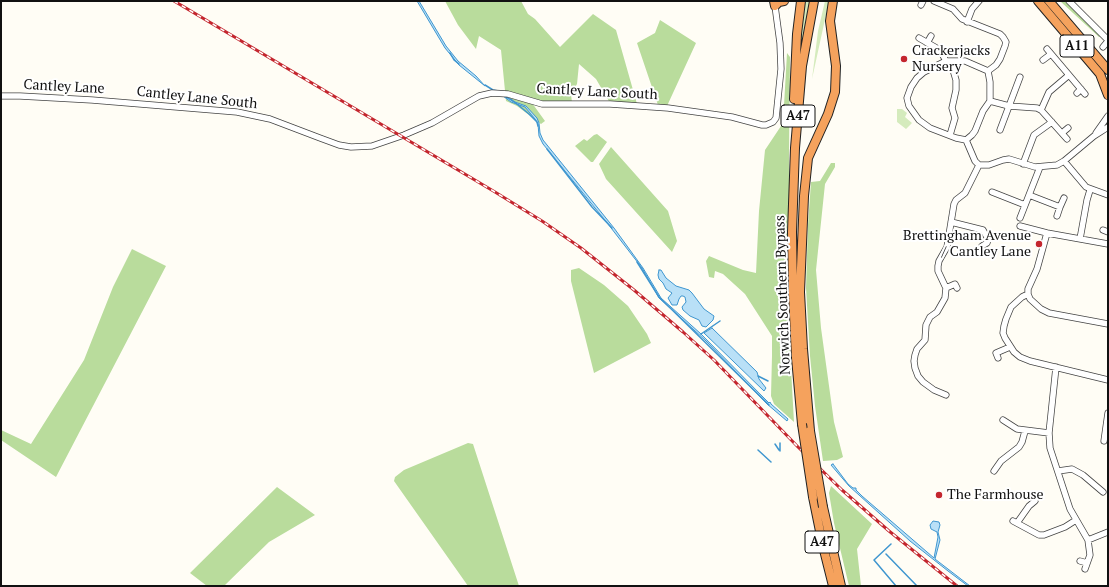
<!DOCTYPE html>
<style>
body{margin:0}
#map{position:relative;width:1109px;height:587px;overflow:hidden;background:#fffdf5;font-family:"PT Serif",serif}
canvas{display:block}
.frame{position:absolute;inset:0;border:2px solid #111;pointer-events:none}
</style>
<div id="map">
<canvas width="1109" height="587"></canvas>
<div class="frame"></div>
</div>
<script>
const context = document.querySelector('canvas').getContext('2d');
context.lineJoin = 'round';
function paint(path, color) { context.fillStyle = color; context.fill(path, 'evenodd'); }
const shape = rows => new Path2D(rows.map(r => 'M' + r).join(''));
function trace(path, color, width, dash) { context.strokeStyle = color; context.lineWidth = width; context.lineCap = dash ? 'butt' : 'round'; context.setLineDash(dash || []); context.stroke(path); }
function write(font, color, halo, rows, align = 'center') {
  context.font = font + ' "PT Serif",serif'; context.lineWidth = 4; context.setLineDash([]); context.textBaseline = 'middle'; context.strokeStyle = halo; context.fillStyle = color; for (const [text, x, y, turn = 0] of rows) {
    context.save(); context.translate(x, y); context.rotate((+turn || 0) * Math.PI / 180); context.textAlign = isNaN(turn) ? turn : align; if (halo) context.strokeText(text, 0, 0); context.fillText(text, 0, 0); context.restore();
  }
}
paint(shape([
 [803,1,810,1,804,30,799,71,799,33],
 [825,1,829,1,812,79,818,31],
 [897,109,902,109,907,113,905,117,912,123,906,129,897,122]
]), '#d5ebbd');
paint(shape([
 [445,1,521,1,528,14,535,19,560,47,593,14,616,30,637,104,610,103,596,79,579,64,577,84,571,94,572,103,532,103,545,121,541,124,517,106,506,101,501,50,479,36,476,49,458,25],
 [1060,1,1065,1,1101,36,1099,37],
 [660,20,696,43,667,106,658,105,637,43,655,33],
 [787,53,790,57,789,154,789,205,785,263,794,422,774,404,771,396,772,356,772,336,745,294,723,274,715,271,714,278,709,277,706,261,709,256,743,270,756,273,759,211,765,150,783,123],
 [597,134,607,142,593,162,591,162,575,146,584,139,587,141,594,135],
 [611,147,668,211,677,241,672,252,606,179,599,164],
 [831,163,835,163,835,167,825,184,816,270,821,328,834,422,843,457,837,460,823,461,815,406,810,356,806,288,808,225,811,182,820,181],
 [132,249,166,266,56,477,1,440,1,430,31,444,84,360,113,287],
 [579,268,604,285,628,306,647,334,651,343,594,373,571,281,571,270],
 [468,443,473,444,519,586,468,586,394,481,395,477,404,470],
 [831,486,872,524,857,549,861,586,849,586,834,523,829,493],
 [277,487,315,515,269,542,224,586,207,586,190,573]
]), '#b9dc9c');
const water = shape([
 [417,1,419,1,446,46,458,61,476,76,485,86,459,65,445,48,417,1],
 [503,96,506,96,512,101,526,106,537,118,539,123,540,133,543,140,614,228,643,268,661,298,701,334,763,397,769,403,770,402,771,404,788,419,787,421,767,404,706,341,659,298,642,268,608,224,543,144,539,136,538,124,535,119,525,107,511,102,503,96],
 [659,270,661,270,666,278,676,286,689,290,692,293,704,309,714,316,713,320,706,327,702,326,699,320,690,316,683,310,682,307,686,302,685,297,683,296,681,296,679,299,677,305,672,305,668,298,672,293,666,289,663,283,659,279,658,275,659,270],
 [712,328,757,372,759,379,766,388,764,391,704,333,712,328],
 [833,464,848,484,853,488,856,488,856,490,862,496,934,558,938,537,937,532,931,529,930,525,933,521,939,522,940,525,938,532,940,540,935,559,970,586,968,586,948,571,910,541,849,486,831,465,833,464]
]);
paint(water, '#b9e0f7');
trace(water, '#3f96cf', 1);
trace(shape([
 [450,53,454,60,459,64],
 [485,85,493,90,504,92],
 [506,97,512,100,529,114,537,122,538,126],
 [547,149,592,207,612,228],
 [637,262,659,297,769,405],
 [701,334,720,321],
 [758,376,768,381],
 [775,444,779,450],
 [758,450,771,462],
 [780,451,780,443],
 [891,544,874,560,896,586],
 [886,554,917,586]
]), '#3f96cf', 1.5);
const minor = shape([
 [934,1,953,9,962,19,1000,34,1003,37,1006,42,1005,46,1000,59,996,65,988,71],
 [1069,1,1108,40],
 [921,5,923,1],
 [967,22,972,9,979,1],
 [919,38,940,50,946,61],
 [927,43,931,36],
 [1103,47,1108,41],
 [1047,49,1069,75],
 [1043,60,1051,54],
 [946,61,965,61,988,71,990,82,990,101,983,111,975,131,972,135,966,140,956,138,930,128,919,120,909,106,907,98,911,87,917,78,924,72,946,61],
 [1077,93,1081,89],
 [1,96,20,96,92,100,237,112,270,119,320,138,339,145,351,147,372,146,404,135,432,123,479,96,492,93,508,94,542,104,610,104,668,108,732,117,762,125,766,125,773,122,776,118,781,69,780,43,775,6],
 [990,101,1009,106,1037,108,1041,110,1067,139],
 [1041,110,1049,92,1069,75,1085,94],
 [1000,130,1020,77],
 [1062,133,1068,128],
 [1096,133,1108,116],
 [950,135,955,118,952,108,956,90,956,80,953,70,954,61],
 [966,140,975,161,979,165,989,165,1003,160,1009,159,1035,167,1057,165,1064,161,1094,136,1108,127],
 [1064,161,1086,187,1108,195],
 [1023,164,1034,135,1052,122],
 [992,192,1025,205],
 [1029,195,1060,207,1057,216],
 [1060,207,1064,198],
 [1020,218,1040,167],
 [951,222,983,230,988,239,987,243,982,246],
 [1020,226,1047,233,1108,244],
 [1103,230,1108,232],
 [1047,233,1037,269,1028,289,1028,294,1030,299,1041,309,1049,313,1108,324],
 [1080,239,1087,200,1090,190],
 [946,288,955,284,957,288],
 [1028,294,1022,297,1011,307,1006,319,1004,326,1003,333,1005,338,1014,352,1020,357,1030,361,1108,380],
 [998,358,996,353,1010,347],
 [1056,367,1049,433,1050,448,1070,509,1088,540,1090,555,1085,569],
 [946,395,934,390,923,382,918,376,915,368,914,361,915,355,917,349,925,340,926,325,930,317,937,312,945,298,946,288,938,271,938,266,939,261,947,247,954,204,956,200,965,193,979,165],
 [1003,420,1017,429,1049,433],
 [1104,441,1108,413],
 [994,471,1001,461,1019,447,1022,442,1025,431],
 [1058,471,1072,469,1083,475,1103,492],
 [1013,521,1039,535,1044,535,1065,527,1076,520],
 [1017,523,1029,506,1035,501],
 [1088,540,1108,532],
 [1080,561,1087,563]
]);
const highway = shape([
 [774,1,775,6,779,2,784,1],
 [1038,1,1100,74,1108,95],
 [1049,1,1108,70],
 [794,99,797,34,801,1],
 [802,424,796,358,793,293,792,232,795,148,802,66,814,1],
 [810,431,803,349,800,292,804,196,808,158,828,114,835,92,836,66,830,21,833,1],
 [813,497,823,546,833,586],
 [823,507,841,586]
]);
trace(minor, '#444', 7);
trace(highway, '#222', 10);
trace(minor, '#fff', 5.5);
trace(highway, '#f5a25d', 8);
const rail = shape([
 [174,1,495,192,542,221,581,248,634,290,683,332,714,360,798,447,842,490,889,531,957,586]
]);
trace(rail, '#c4262e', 3);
trace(rail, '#fff', 1.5, [4.5]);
const highwayBridge = shape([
 [802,424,813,497],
 [810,431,823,507]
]);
trace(highwayBridge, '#222', 10, []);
trace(highwayBridge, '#f5a25d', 8);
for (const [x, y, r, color] of [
 [904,59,4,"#c4262e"],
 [1039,244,4,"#c4262e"],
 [939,495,4,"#c4262e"]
]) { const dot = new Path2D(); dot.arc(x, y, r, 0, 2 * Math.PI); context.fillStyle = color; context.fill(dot); trace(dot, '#fff', 1.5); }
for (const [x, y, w] of [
 [1077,46,34],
 [798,116,34],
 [822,542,34]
]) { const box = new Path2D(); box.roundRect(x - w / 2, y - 11, w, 22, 3); context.fillStyle = '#fff'; context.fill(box); trace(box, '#111', 1); }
write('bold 13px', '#111', null, [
 ["A11",1077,46],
 ["A47",798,116],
 ["A47",822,542]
]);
write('14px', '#111', '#fff', [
 ["Crackerjacks",912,51],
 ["Nursery",912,67],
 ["Brettingham Avenue",1031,236,"right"],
 ["/ Cantley Lane",1031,252,"right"],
 ["The Farmhouse",947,495]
], 'left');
write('14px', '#111', '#fff', [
 ["Cantley Lane",64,87,3],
 ["Cantley Lane South",597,92,3],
 ["Cantley Lane South",197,98,6],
 ["Norwich Southern Bypass",783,295,-92]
]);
</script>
